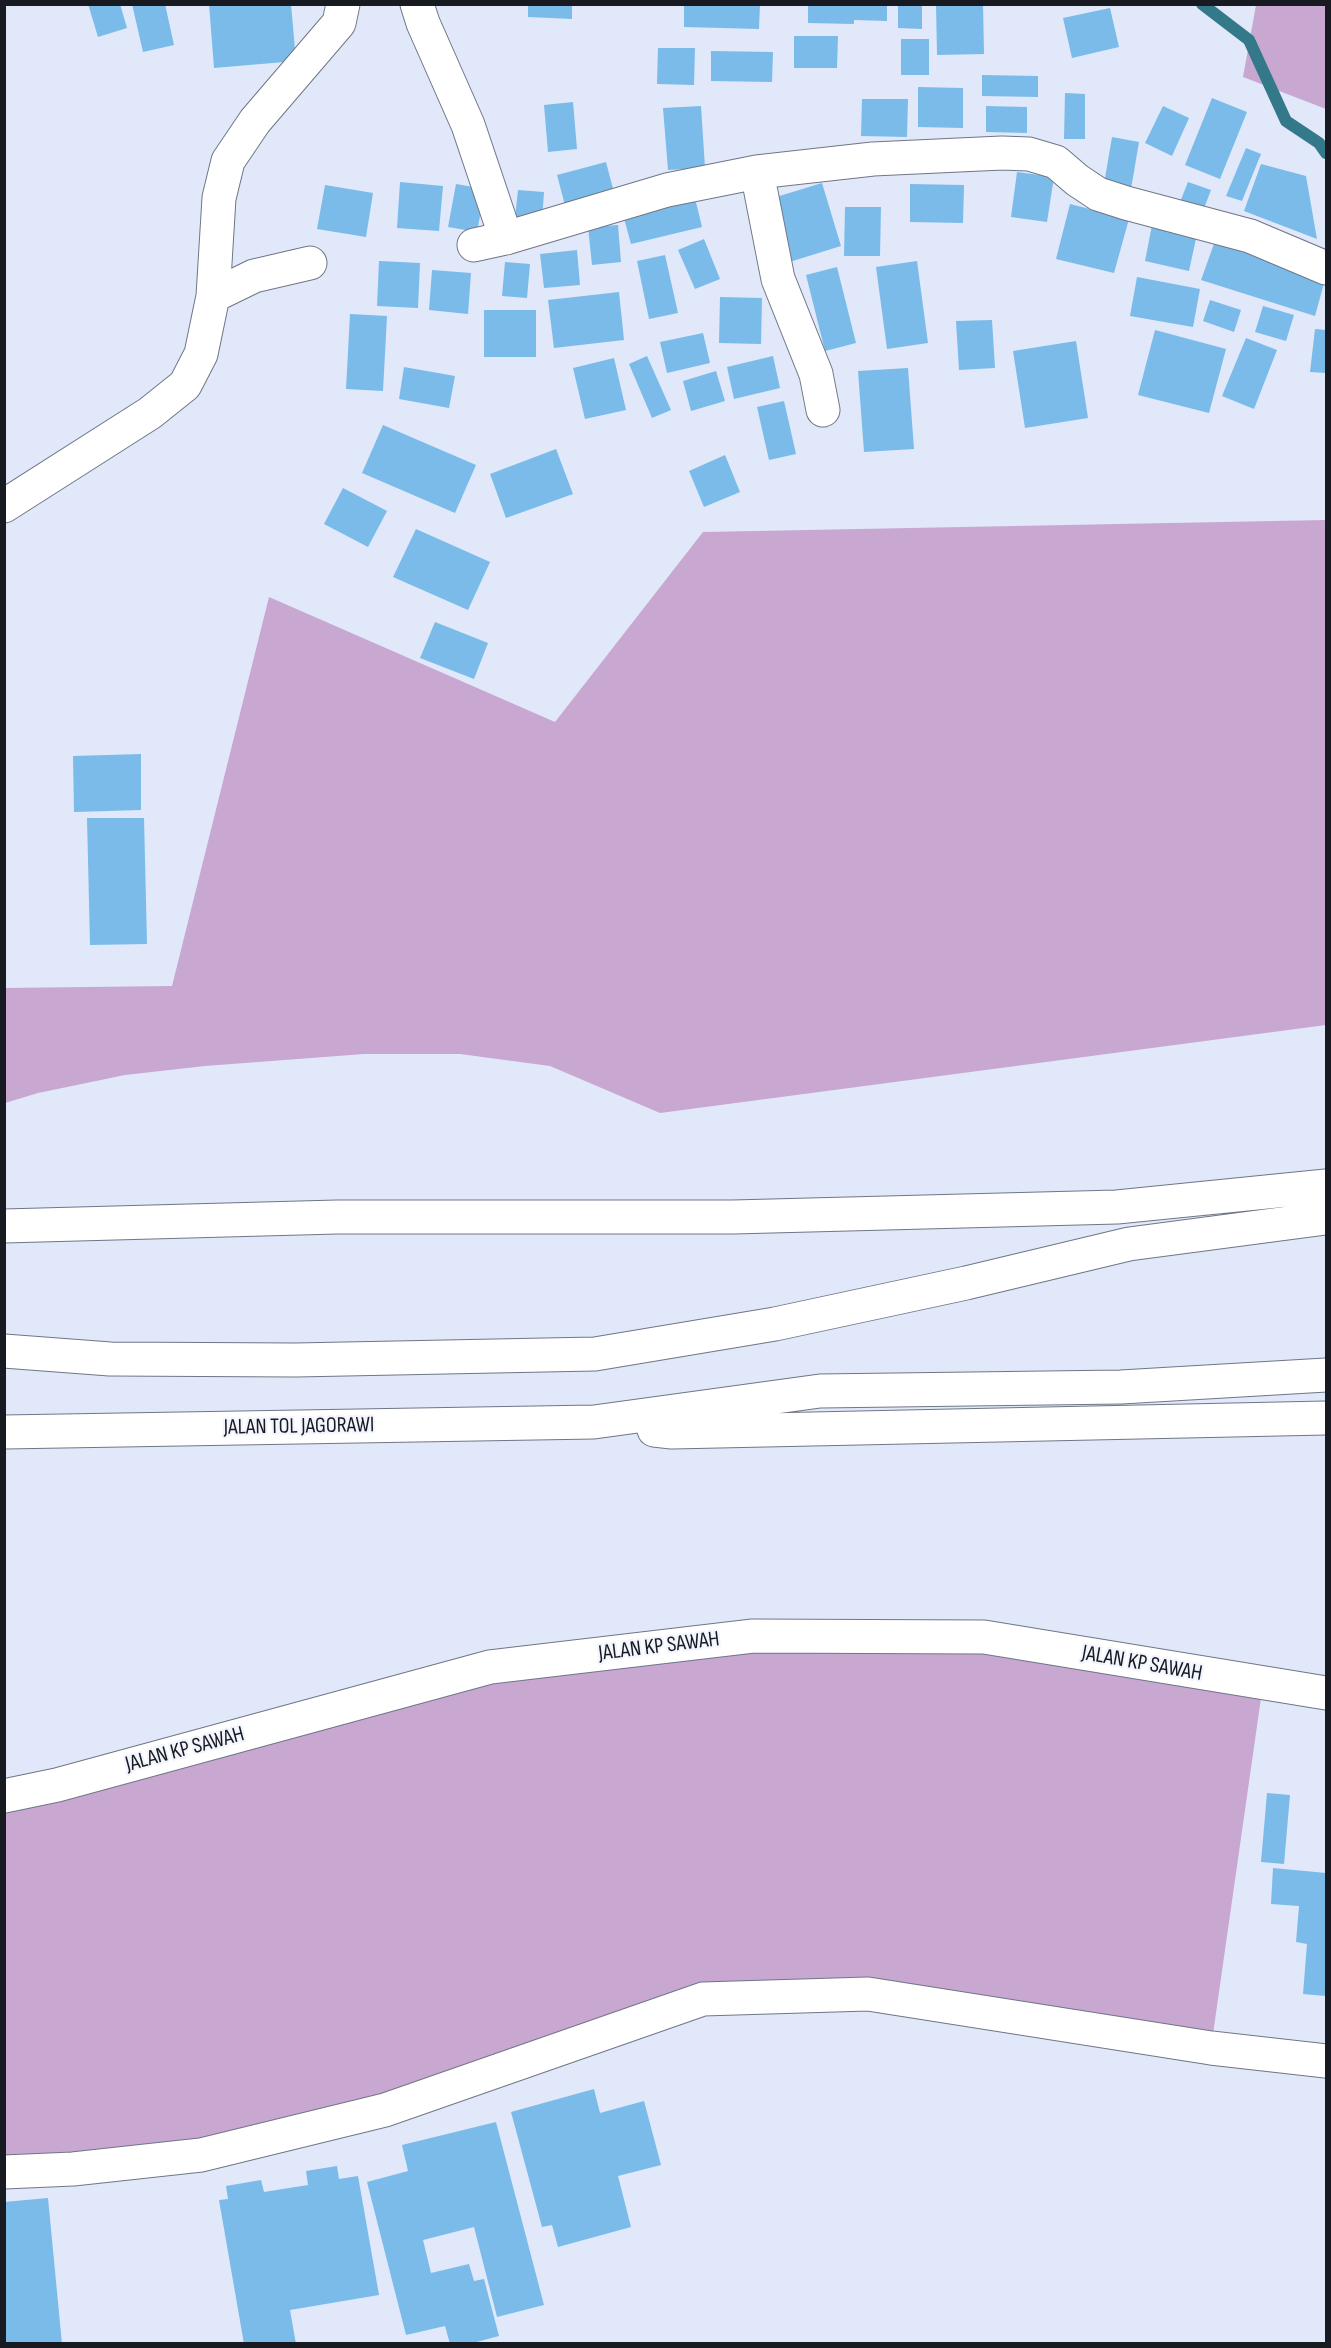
<!DOCTYPE html>
<style>
body{margin:0}
#map{position:relative;width:1331px;height:2348px;overflow:hidden;background:#e0e8fa;font-family:"Sofia Sans Condensed",sans-serif}
canvas{display:block}
.frame{position:absolute;inset:0;border:6px solid #171a20;pointer-events:none}
</style>
<div id="map">
<canvas width="1331" height="2348"></canvas>
<div class="frame"></div>
</div>
<script>
const context = document.querySelector('canvas').getContext('2d');
context.lineJoin = 'round';
function paint(path, color) { context.fillStyle = color; context.fill(path, 'evenodd'); }
const shape = rows => new Path2D(rows.map(r => 'M' + r).join(''));
function trace(path, color, width, dash) { context.strokeStyle = color; context.lineWidth = width; context.lineCap = dash ? 'butt' : 'round'; context.setLineDash(dash || []); context.stroke(path); }
function write(font, color, halo, rows, align = 'center') {
  context.font = font + ' "Sofia Sans Condensed",sans-serif'; context.lineWidth = 4.5; context.setLineDash([]); context.textBaseline = 'middle'; context.strokeStyle = halo; context.fillStyle = color; for (const [text, x, y, turn = 0] of rows) {
    context.save(); context.translate(x, y); context.rotate((+turn || 0) * Math.PI / 180); context.textAlign = isNaN(turn) ? turn : align; if (halo) context.strokeText(text, 0, 0); context.fillText(text, 0, 0); context.restore();
  }
}
paint(shape([
 [1256,5,1326,5,1326,109,1243,77],
 [1326,520,1326,1025,660,1113,550,1066,460,1054,364,1054,205,1066,125,1075,38,1093,5,1103,5,988,172,986,269,597,555,722,703,532],
 [984,1637,1263,1684,1211,2048,868,1994,703,1999,385,2110,5,2172,4,1796,490,1667]
]), '#c8a7d1');
trace(shape([
 [1202,4,1249,40,1286,121,1319,143,1326,153]
]), '#34798a', 12);
paint(shape([
 [88,4,120,4,127,28,98,37],
 [132,4,165,4,174,45,143,52],
 [209,4,291,4,296,61,214,68],
 [528,4,572,4,572,19,528,17],
 [684,4,760,4,759,29,684,27],
 [808,4,887,4,887,21,854,20,854,24,808,23],
 [898,4,922,4,922,29,898,28],
 [936,4,983,4,984,54,937,55],
 [1110,8,1119,47,1072,58,1063,18],
 [794,36,838,36,837,68,794,68],
 [901,39,929,39,929,75,901,75],
 [658,48,695,48,694,85,657,84],
 [711,51,773,52,772,82,711,81],
 [982,75,1038,76,1038,97,982,96],
 [918,87,963,88,963,128,918,127],
 [1065,93,1085,94,1085,139,1064,139],
 [1212,98,1247,112,1220,179,1185,165],
 [862,99,908,99,907,137,861,136],
 [573,102,577,149,548,152,544,105],
 [701,106,705,168,668,170,663,108],
 [986,106,1027,107,1027,133,986,132],
 [1163,106,1189,118,1172,156,1145,143],
 [1112,137,1139,142,1131,189,1104,184],
 [1246,148,1261,154,1242,201,1226,196],
 [606,162,616,200,567,213,557,175],
 [1261,164,1306,176,1317,239,1244,211],
 [1017,172,1054,177,1047,222,1011,217],
 [400,182,443,186,439,231,397,228],
 [1188,182,1211,190,1203,211,1180,202],
 [822,183,841,246,783,264,763,201],
 [456,184,485,189,477,232,448,227],
 [910,184,964,185,963,223,910,222],
 [325,185,373,193,366,237,317,229],
 [518,190,544,192,542,221,515,218],
 [694,194,702,227,631,244,622,211],
 [1070,204,1129,219,1114,273,1056,259],
 [845,207,881,207,880,256,844,256],
 [618,225,621,262,592,265,588,227],
 [1152,225,1197,234,1189,271,1145,261],
 [704,239,720,279,695,289,678,250],
 [1215,241,1326,276,1315,316,1201,280],
 [577,250,580,285,544,288,540,254],
 [665,255,678,313,649,319,637,261],
 [379,261,420,263,418,308,377,306],
 [917,261,928,343,887,349,876,267],
 [505,262,530,264,527,298,502,296],
 [837,267,856,343,825,351,806,275],
 [432,270,471,273,468,314,429,310],
 [1137,277,1200,289,1193,327,1130,316],
 [619,292,624,340,554,348,548,300],
 [720,297,762,298,761,344,719,343],
 [1210,300,1241,310,1234,332,1203,321],
 [1263,306,1294,315,1286,341,1255,332],
 [484,310,536,310,536,357,484,357],
 [350,314,387,316,383,391,346,389],
 [992,320,995,368,959,370,956,321],
 [1315,329,1326,330,1326,373,1310,372],
 [1155,330,1226,349,1209,413,1138,395],
 [703,333,710,363,667,373,660,342],
 [1246,338,1277,350,1254,409,1222,396],
 [1076,341,1088,418,1025,428,1013,351],
 [647,356,671,410,652,418,629,364],
 [773,356,780,388,734,399,727,367],
 [614,358,626,410,585,419,573,368],
 [404,367,455,376,449,408,399,399],
 [908,368,914,449,864,452,858,371],
 [716,371,725,401,691,411,683,381],
 [784,401,796,454,769,460,757,407],
 [383,425,476,465,455,513,362,473],
 [556,449,573,494,506,518,490,474],
 [725,455,740,492,704,507,689,471],
 [343,488,387,511,368,547,324,524],
 [416,529,490,562,468,610,393,577],
 [435,622,488,643,474,679,420,658],
 [141,754,141,810,74,812,73,756],
 [87,818,144,818,147,944,90,945],
 [1267,1793,1290,1795,1284,1864,1261,1862],
 [1273,1868,1326,1873,1326,1996,1303,1994,1307,1944,1296,1942,1299,1906,1271,1904],
 [594,2089,600,2113,644,2101,661,2165,618,2176,631,2227,558,2247,552,2225,542,2227,511,2112],
 [496,2122,544,2305,497,2317,474,2227,423,2240,431,2273,469,2264,474,2281,484,2279,499,2336,469,2344,450,2344,445,2326,406,2335,367,2182,408,2171,402,2145],
 [337,2166,339,2179,358,2176,379,2295,290,2310,296,2344,244,2344,219,2200,228,2199,226,2186,261,2180,264,2192,308,2185,306,2171],
 [48,2198,62,2344,4,2344,4,2202]
]), '#7abbea');
const minor = shape([
 [417,4,423,23,468,125,506,238],
 [757,172,778,279,816,374,823,410],
 [474,245,506,238,667,190,757,172,873,159,1002,153,1029,154,1056,162,1077,180,1098,194,1126,203,1250,236,1326,268],
 [213,296,254,276,310,263],
 [4,506,150,413,185,385,201,354,213,296,219,198,228,161,255,121,339,23,343,4],
 [4,2172,73,2169,201,2155,385,2110,703,1999,868,1994,1211,2048,1326,2061]
]);
const tertiary = shape([
 [4,1796,57,1785,490,1667,753,1636,984,1637,1326,1693]
]);
const motorway = shape([
 [4,1226,337,1217,733,1217,1117,1207,1326,1186],
 [4,1351,110,1359,296,1360,595,1354,775,1324,966,1283,1129,1244,1326,1218],
 [654,1430,672,1432,1326,1418],
 [4,1432,594,1422,820,1391,1121,1387,1326,1375]
]);
trace(minor, '#6f7686', 35);
trace(tertiary, '#6f7686', 35);
trace(motorway, '#6f7686', 35);
trace(minor, '#fff', 33);
trace(tertiary, '#fff', 33);
trace(motorway, '#fff', 33);
write('22px', '#171a20', '#f2f5fd', [
 ["JALAN TOL JAGORAWI",299,1427,-1],
 ["JALAN KP SAWAH",659,1647,-7],
 ["JALAN KP SAWAH",1142,1664,10],
 ["JALAN KP SAWAH",185,1750,-15]
]);
</script>
